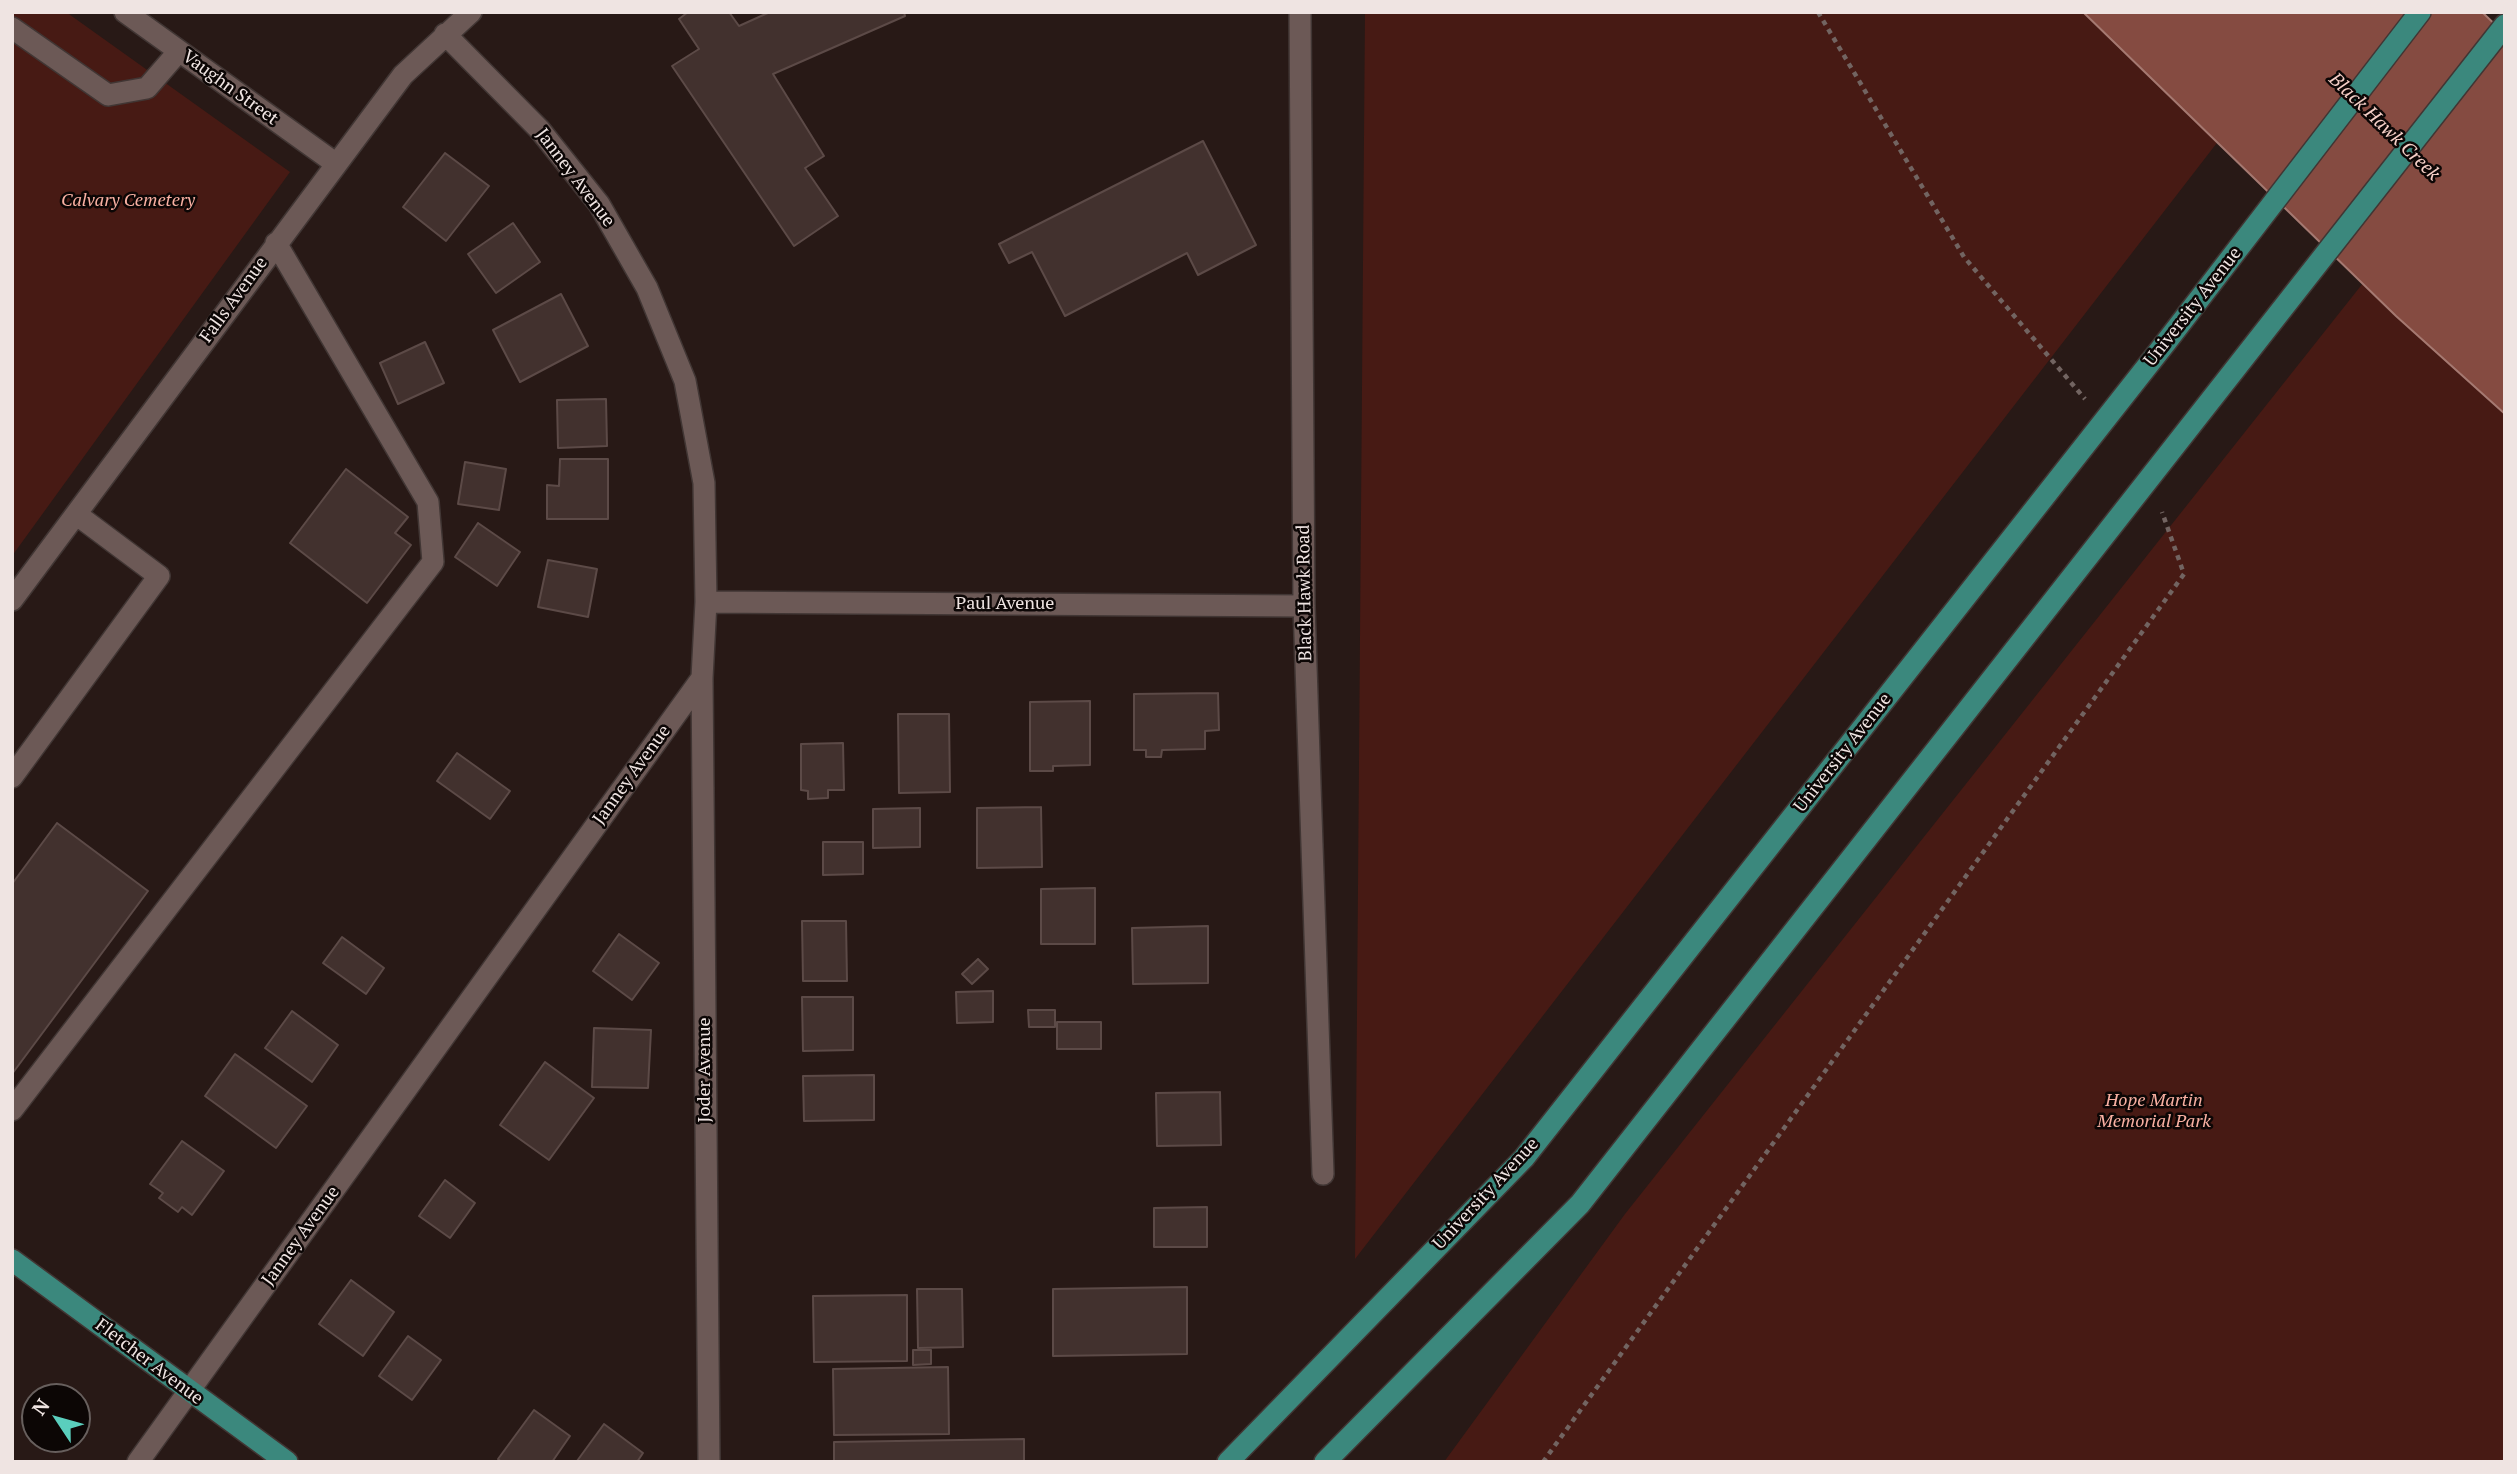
<!DOCTYPE html>
<style>
body{margin:0}
#map{position:relative;width:2517px;height:1474px;overflow:hidden;background:#281916;font-family:"PT Serif",serif}
canvas{display:block}
.frame{position:absolute;inset:0;border:14px solid #efe4e2;pointer-events:none}
.north{position:absolute;left:21px;top:1383px;width:70px;height:70px;box-sizing:border-box;background:#0c0605;border:2px solid #675f5d;border-radius:50%;rotate:306deg;font-size:19px;font-weight:700;line-height:28px;text-align:center;color:#efe4e2}
.north::after{content:'';display:block;margin:auto;width:24px;height:32px;background:#5acebd;clip-path:polygon(50% 0,100% 100%,50% 72%,0 100%)}
</style>
<div id="map">
<canvas width="2517" height="1474"></canvas>
<div class="frame"></div>
<div class="north">N</div>
</div>
<script>
const context = document.querySelector('canvas').getContext('2d');
context.lineJoin = 'round';
function paint(path, color) { context.fillStyle = color; context.fill(path, 'evenodd'); }
const shape = rows => new Path2D(rows.map(r => 'M' + r).join(''));
function trace(path, color, width, dash) { context.strokeStyle = color; context.lineWidth = width; context.lineCap = dash ? 'butt' : 'round'; context.setLineDash(dash || []); context.stroke(path); }
function write(font, color, halo, rows, align = 'center') {
  context.font = font + ' "PT Serif",serif'; context.lineWidth = 5; context.setLineDash([]); context.textBaseline = 'middle'; context.strokeStyle = halo; context.fillStyle = color; for (const [text, x, y, turn = 0] of rows) {
    context.save(); context.translate(x, y); context.rotate((+turn || 0) * Math.PI / 180); context.textAlign = isNaN(turn) ? turn : align; if (halo) context.strokeText(text, 0, 0); context.fillText(text, 0, 0); context.restore();
  }
}
paint(shape([
 [12,12,66,12,290,172,12,556],
 [1365,12,2318,12,1355,1259],
 [2505,104,2505,1462,1444,1462,1625,1214]
]), '#471a14');
const water = shape([
 [2083,12,2482,12,2505,34,2505,414,2396,316,2083,12]
]);
paint(water, '#854b41');
trace(water, '#a57971', 2);
const building = shape([
 [688,12,729,12,739,26,770,12,904,12,905,16,773,74,824,156,805,168,838,216,794,246,672,66,699,49,679,19,688,12],
 [1203,141,1256,245,1198,275,1187,253,1065,316,1032,252,1009,263,999,244,1203,141],
 [445,153,489,186,446,241,403,207,445,153],
 [513,223,540,262,496,293,468,254,513,223],
 [561,294,588,346,520,382,493,330,561,294],
 [425,342,444,383,398,404,380,363,425,342],
 [606,399,607,446,558,448,557,400,606,399],
 [560,459,608,459,608,519,547,519,547,485,559,486,560,459],
 [465,462,506,469,499,510,458,504,465,462],
 [346,469,408,517,395,533,411,545,367,603,290,543,346,469],
 [478,523,520,552,497,586,455,557,478,523],
 [548,560,597,569,588,617,538,607,548,560],
 [1218,693,1219,730,1205,731,1205,749,1162,750,1161,757,1146,757,1146,750,1134,750,1134,694,1218,693],
 [1090,701,1090,765,1053,766,1053,771,1030,771,1030,702,1090,701],
 [898,714,949,714,950,792,899,793,898,714],
 [843,743,844,790,828,790,828,798,808,799,808,791,801,790,801,744,843,743],
 [457,753,510,791,490,819,437,781,457,753],
 [1041,807,1042,867,977,868,977,808,1041,807],
 [920,808,920,847,873,848,873,809,920,808],
 [57,823,148,891,12,1074,12,884,57,823],
 [823,842,863,842,863,874,823,875,823,842],
 [1095,888,1095,944,1041,944,1041,889,1095,888],
 [802,921,846,921,847,981,803,981,802,921],
 [1208,926,1208,983,1133,984,1132,928,1208,926],
 [619,934,659,963,632,1000,593,971,619,934],
 [342,937,384,968,366,994,323,963,342,937],
 [978,959,988,969,972,984,962,974,978,959],
 [993,991,993,1022,957,1023,956,992,993,991],
 [802,997,853,997,853,1050,803,1051,802,997],
 [1028,1010,1055,1010,1055,1027,1029,1027,1028,1010],
 [292,1011,338,1045,312,1082,265,1048,292,1011],
 [1057,1022,1101,1022,1101,1049,1057,1049,1057,1022],
 [594,1028,651,1030,648,1088,592,1087,594,1028],
 [235,1054,307,1106,276,1148,205,1096,235,1054],
 [545,1062,594,1098,549,1160,500,1125,545,1062],
 [874,1075,874,1120,804,1121,803,1076,874,1075],
 [1220,1092,1221,1145,1157,1146,1156,1093,1220,1092],
 [182,1141,224,1171,192,1215,182,1207,178,1212,159,1198,163,1193,150,1184,182,1141],
 [445,1180,475,1203,450,1238,419,1216,445,1180],
 [1207,1207,1207,1247,1154,1247,1154,1208,1207,1207],
 [351,1280,394,1312,363,1356,319,1324,351,1280],
 [1187,1287,1187,1354,1053,1356,1053,1289,1187,1287],
 [917,1289,962,1289,963,1347,918,1348,917,1289],
 [907,1295,907,1361,814,1362,813,1296,907,1295],
 [408,1336,441,1360,412,1400,379,1376,408,1336],
 [913,1350,931,1350,931,1364,913,1365,913,1350],
 [948,1367,949,1434,834,1435,833,1369,948,1367],
 [534,1410,570,1436,552,1462,501,1462,498,1459,534,1410],
 [604,1424,643,1453,637,1462,577,1461,604,1424],
 [1024,1439,1024,1462,834,1462,834,1442,1024,1439]
]);
paint(building, '#42312e');
trace(building, '#5c4a47', 2);
const minor = shape([
 [125,12,335,163],
 [1300,12,1304,606,1323,1174],
 [12,28,108,95,147,88,179,51],
 [12,600,403,75,471,12],
 [706,602,1304,606],
 [702,678,709,1462],
 [12,777,159,576,76,514],
 [12,1110,433,562,428,502,276,243],
 [138,1462,702,678,706,602,704,483,685,381,647,288,599,204,540,130,445,34]
]);
const major = shape([
 [12,1260,287,1462],
 [1228,1462,1524,1158,2167,341,2420,12],
 [1325,1462,1580,1204,2505,25]
]);
trace(minor, '#413634', 24);
trace(major, '#413634', 24);
trace(shape([
 [1818,12,1964,257,2085,399],
 [1543,1462,2184,574,2162,512]
]), '#726461', 4.5, [5, 5]);
trace(minor, '#6c5956', 21);
trace(major, '#3b887d', 21);
write('18px', '#efe4e2', '#0c0605', [
 ["Vaughn Street",230,88,36],
 ["Janney Avenue",575,178,53],
 ["Falls Avenue",234,300,-54],
 ["University Avenue",2193,307,-52],
 ["Black Hawk Road",1305,593,-91],
 ["Paul Avenue",1005,604],
 ["University Avenue",1843,753,-52],
 ["Janney Avenue",632,775,-54],
 ["Joder Avenue",705,1070,-90],
 ["University Avenue",1486,1194,-47],
 ["Janney Avenue",301,1236,-54],
 ["Fletcher Avenue",149,1362,37]
]);
write('italic 18px', '#f9b0a2', '#0c0605', [
 ["Calvary Cemetery",128,201],
 ["Hope Martin",2154,1101],
 ["Memorial Park",2154,1122]
]);
write('italic 19px', '#f5cfc7', '#0c0605', [
 ["Black Hawk Creek",2384,127,44]
]);
</script>
